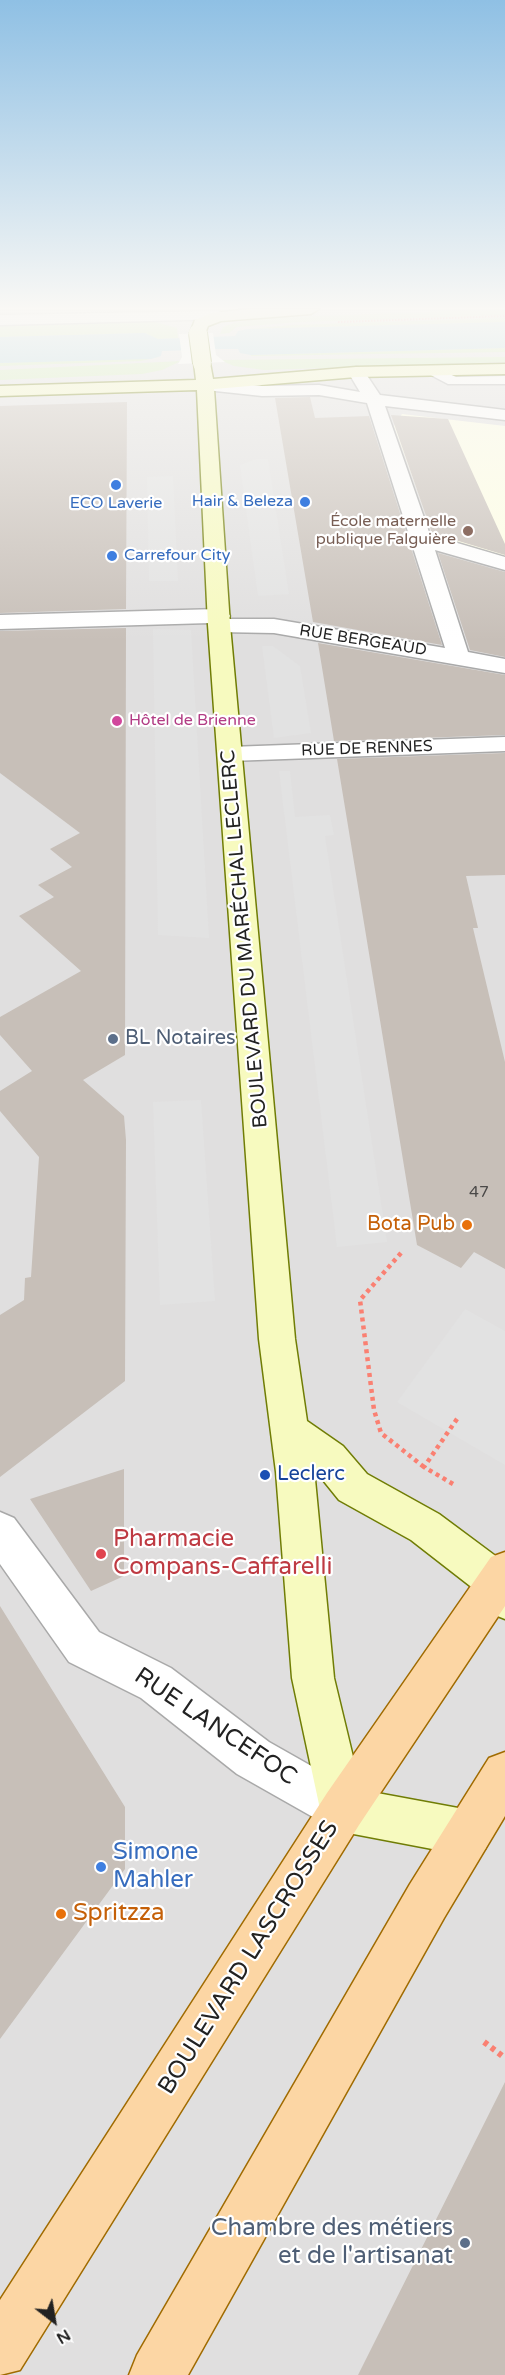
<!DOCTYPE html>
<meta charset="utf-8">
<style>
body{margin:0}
#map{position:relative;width:505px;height:2375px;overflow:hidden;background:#f2efe9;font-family:"Varela Round",sans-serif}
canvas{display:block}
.north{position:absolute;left:24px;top:2291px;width:60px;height:60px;-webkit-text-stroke:4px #fff;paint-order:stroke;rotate:149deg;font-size:16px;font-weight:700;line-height:24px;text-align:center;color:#222}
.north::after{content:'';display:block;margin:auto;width:21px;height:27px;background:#222;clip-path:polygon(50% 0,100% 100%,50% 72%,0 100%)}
</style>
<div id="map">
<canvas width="505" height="2375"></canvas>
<div class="north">N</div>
</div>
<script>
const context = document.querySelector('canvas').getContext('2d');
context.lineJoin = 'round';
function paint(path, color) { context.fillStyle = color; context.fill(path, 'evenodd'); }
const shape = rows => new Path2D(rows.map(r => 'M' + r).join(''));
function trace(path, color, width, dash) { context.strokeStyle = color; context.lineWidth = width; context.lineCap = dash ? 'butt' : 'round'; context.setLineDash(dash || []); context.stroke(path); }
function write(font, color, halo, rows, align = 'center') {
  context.font = font + ' "Varela Round",sans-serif'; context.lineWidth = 4.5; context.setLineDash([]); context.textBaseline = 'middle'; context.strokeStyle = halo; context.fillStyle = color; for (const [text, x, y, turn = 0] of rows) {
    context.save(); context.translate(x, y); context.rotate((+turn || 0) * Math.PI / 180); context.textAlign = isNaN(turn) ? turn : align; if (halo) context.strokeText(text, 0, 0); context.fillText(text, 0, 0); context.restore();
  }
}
paint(shape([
 [0,309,505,309,505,2375,0,2375]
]), '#e0dfdf');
paint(shape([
 [402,414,505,426,505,560,435,539,394,426]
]), '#ffffe5');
paint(shape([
 [505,309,505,315,299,322,237,327,229,333,220,334,223,327,234,323,264,318],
 [505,318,505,322,248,329,292,325],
 [152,321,177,328,178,338,157,339,145,333,0,337,0,324],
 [505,348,505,352,251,356,251,355],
 [158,357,141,361,0,366,0,363],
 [505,357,505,362,264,370,234,366,220,360],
 [181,361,162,370,142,374,0,380,0,370]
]), '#cdebb0');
paint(shape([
 [257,459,268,459,289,594,258,596,240,465],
 [173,476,178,581,149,581,147,477],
 [153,629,191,630,209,938,158,935],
 [262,646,273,646,300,666,311,733,274,738],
 [279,771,290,771,295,817,330,815,334,835,325,836,387,1242,337,1247],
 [201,1100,215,1301,160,1305,153,1102],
 [465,1309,505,1331,505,1465,397,1402]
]), '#e2e2e2');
paint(shape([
 [505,322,505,348,251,355,240,353,238,349,222,349,162,351,161,356,151,359,0,363,0,337,145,333,158,339,235,336,238,331,248,329]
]), '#aad3df');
paint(shape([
 [213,333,216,355,225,362,178,364,182,357,179,334]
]), '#fff');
paint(shape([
 [310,397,315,418,369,416,442,645,313,622,275,398],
 [127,402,126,609,0,613,0,406],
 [391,415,448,419,505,544,505,555,432,533],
 [438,553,505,572,505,657,470,650],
 [126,628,125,1055,83,1080,124,1116,126,1140,125,1381,0,1477,0,1315,24,1300,25,1278,31,1277,39,1157,0,1111,0,1091,32,1071,0,1035,0,1017,81,971,19,916,54,897,38,885,72,867,50,849,80,833,0,773,0,631],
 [318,643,505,675,505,735,334,741],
 [505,753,505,875,466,876,478,928,473,928,505,1062,505,1269,474,1252,461,1268,417,1245,337,759],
 [124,1469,124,1576,91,1591,30,1499],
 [0,1606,125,1807,125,1869,0,2039],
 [505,2082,505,2375,358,2375]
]), '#c7bfb8');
const lane = shape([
 [432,366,456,377,505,376,505,384,448,384,427,373,427,367,432,366]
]);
const street = shape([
 [218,311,224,313,226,316,224,319,0,325,0,315,218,311],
 [356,367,362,368,380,395,505,410,505,420,385,406,430,535,505,557,505,570,435,550,468,652,505,659,505,673,274,633,219,632,211,630,210,623,0,629,0,615,219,609,227,611,230,616,228,619,274,619,445,648,367,403,319,395,262,396,206,390,197,385,206,380,262,386,319,385,360,392,348,372,356,367],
 [505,737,505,751,230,761,221,759,218,754,221,749,230,747,505,737],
 [0,1512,14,1518,99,1632,171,1668,269,1742,359,1793,366,1809,359,1825,343,1832,327,1825,237,1774,141,1698,69,1662,0,1564,0,1512]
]);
const secondary = shape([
 [251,309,319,309,311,314,221,321,208,326,204,336,198,338,190,333,195,320,212,313,251,309],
 [202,358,210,363,213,379,356,367,505,364,505,374,356,377,214,389,230,625,295,1339,307,1421,343,1446,367,1474,439,1514,505,1563,505,1619,490,1613,483,1596,411,1540,339,1500,314,1469,334,1678,361,1790,469,1810,485,1817,492,1833,485,1849,469,1856,343,1832,327,1825,320,1809,292,1678,276,1472,259,1339,208,625,197,390,0,396,0,386,196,380,194,363,202,358]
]);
const primary = shape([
 [505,1552,505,1606,359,1825,20,2370,0,2375,0,2300,327,1793,491,1557,505,1552],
 [505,1752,505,1816,444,1918,188,2375,129,2375,137,2355,410,1884,489,1758,505,1752]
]);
trace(lane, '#a9a9a9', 3);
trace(street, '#a9a9a9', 3);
trace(secondary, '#707d05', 3);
trace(primary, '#a06b00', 3);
trace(shape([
 [338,322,505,316]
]), '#fa8072', 2, [1.5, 1.5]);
trace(shape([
 [401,1253,360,1300,374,1410,381,1433,424,1467],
 [453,1484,424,1467,459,1416]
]), '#fa8072', 4.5, [4, 4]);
trace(shape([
 [484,2042,505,2058]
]), '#fa8072', 6, [4.5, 4.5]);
paint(lane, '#fff');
paint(street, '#fff');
paint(secondary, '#f7fabf');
paint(primary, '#fcd6a4');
const secondaryBridge = shape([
 [198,333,202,363]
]);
trace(secondaryBridge, '#707d05', 20, []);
trace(secondaryBridge, '#f7fabf', 18);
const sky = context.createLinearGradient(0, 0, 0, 641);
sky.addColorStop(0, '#8fc0e4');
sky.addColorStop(0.48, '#f9f8f5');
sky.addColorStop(1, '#f9f8f500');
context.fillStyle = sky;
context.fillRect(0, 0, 505, 641);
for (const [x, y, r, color] of [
 [116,485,6,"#3f7fe0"],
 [305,502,6,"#3f7fe0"],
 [468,531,6,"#8d6e63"],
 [112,556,6,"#3f7fe0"],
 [117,721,6,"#d1479c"],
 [113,1039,6,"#5c6f8a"],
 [467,1225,6,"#e8710a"],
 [265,1475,6,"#1a4fb4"],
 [101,1554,6,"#e0444e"],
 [101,1867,6,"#3f7fe0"],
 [61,1914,6,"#e8710a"],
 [465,2243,6,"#5c6f8a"]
]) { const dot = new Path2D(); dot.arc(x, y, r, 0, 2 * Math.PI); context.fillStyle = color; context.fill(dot); trace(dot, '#fff', 2); }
write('16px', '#366cbe', '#fff', [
 ["Hair & Beleza",293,502],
 ["ECO Laverie",116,504,"center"],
 ["Carrefour City",124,556,"left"]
], 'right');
write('16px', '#785e54', '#fff', [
 ["École maternelle",456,522],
 ["publique Falguière",456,540]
], 'right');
write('16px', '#222', '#fff', [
 ["RUE BERGEAUD",363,641,9],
 ["RUE DE RENNES",367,749,-2]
]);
write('16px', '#b23c85', '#fff', [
 ["Hôtel de Brienne",129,721]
], 'left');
write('16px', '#4b4948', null, [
 ["47",479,1193]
]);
write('20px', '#222', '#fff', [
 ["BOULEVARD DU MARÉCHAL LECLERC",245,939,-95]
]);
write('20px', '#4e5e75', '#fff', [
 ["BL Notaires",125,1039]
], 'left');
write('20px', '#c56008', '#fff', [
 ["Bota Pub",455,1225]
], 'right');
write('20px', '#164399', '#fff', [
 ["Leclerc",277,1475]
], 'left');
write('24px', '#be3a42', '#fff', [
 ["Pharmacie",113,1540],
 ["Compans-Caffarelli",113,1568]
], 'left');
write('24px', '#222', '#fff', [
 ["RUE LANCEFOC",215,1727,34],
 ["BOULEVARD LASCROSSES",249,1958,-58]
]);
write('24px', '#366cbe', '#fff', [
 ["Simone",113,1853],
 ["Mahler",113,1881]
], 'left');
write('24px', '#c56008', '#fff', [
 ["Spritzza",73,1914]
], 'left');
write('24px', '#4e5e75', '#fff', [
 ["Chambre des métiers",453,2229],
 ["et de l'artisanat",453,2257]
], 'right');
</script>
